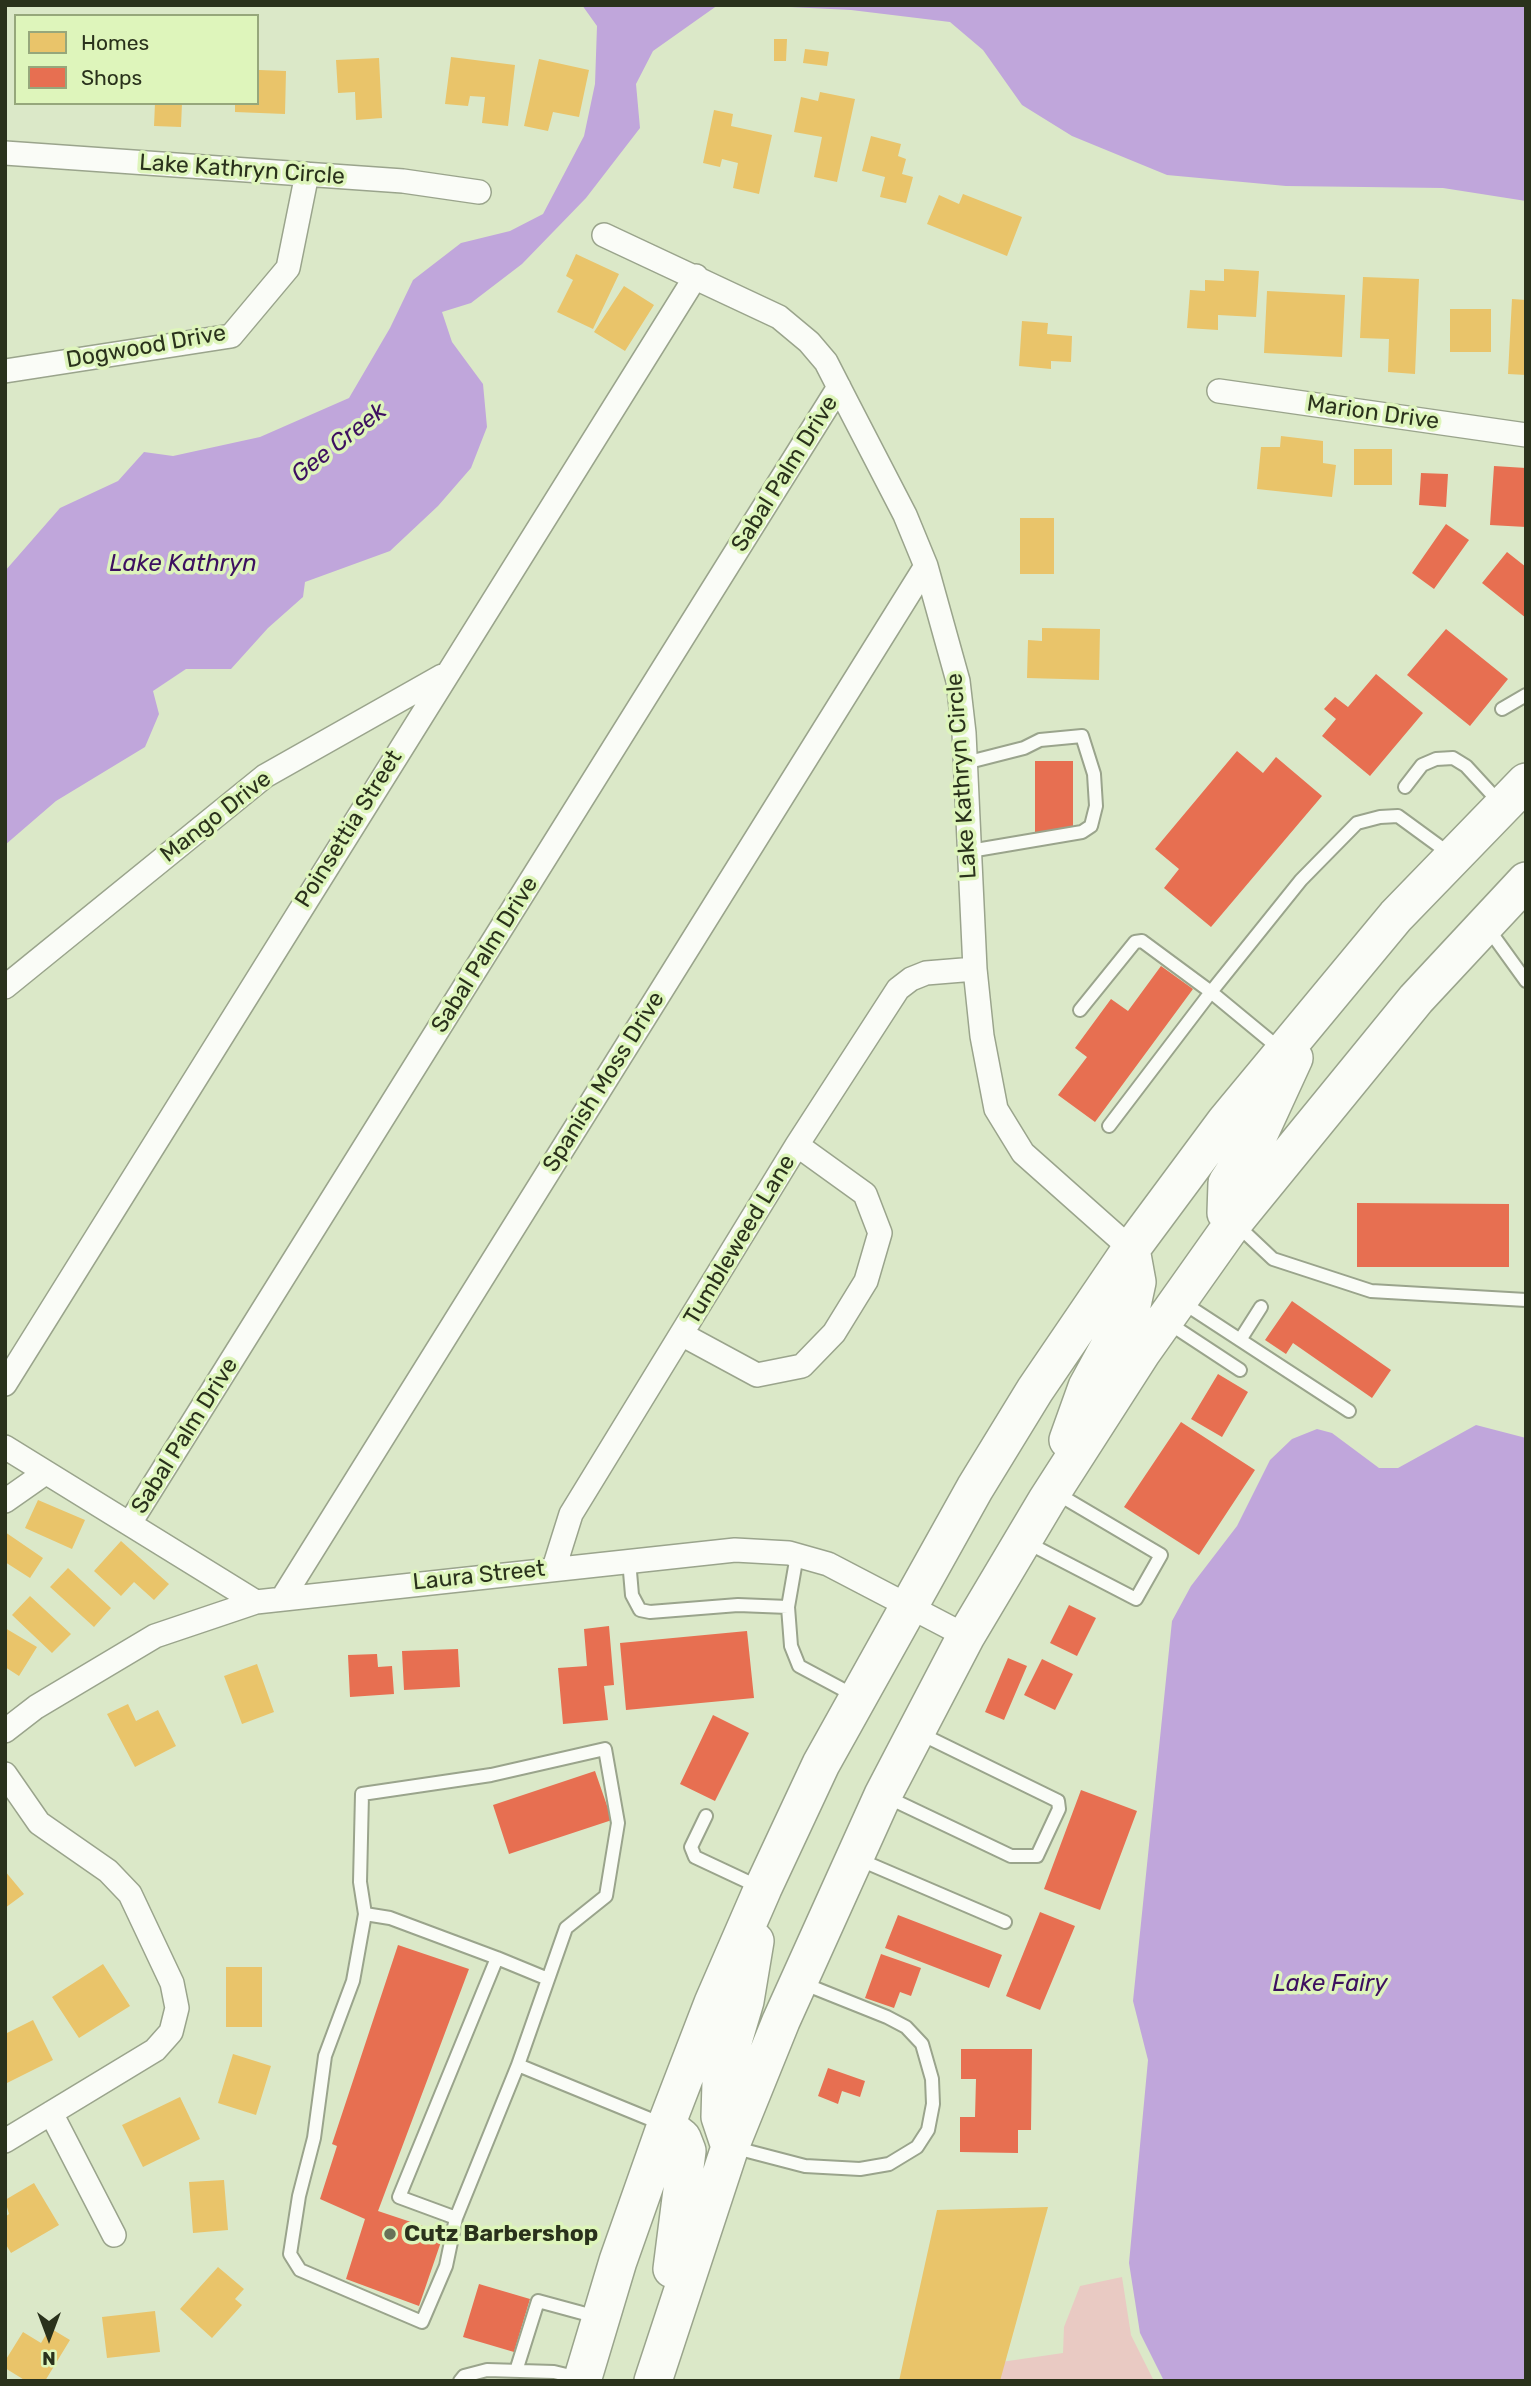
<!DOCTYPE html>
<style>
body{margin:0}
#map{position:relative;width:1531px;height:2386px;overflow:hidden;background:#dbe8c8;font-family:Rubik,sans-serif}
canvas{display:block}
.frame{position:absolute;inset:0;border:7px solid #2a321c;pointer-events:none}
.legend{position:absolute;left:14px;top:14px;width:245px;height:91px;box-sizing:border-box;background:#def5bb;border:2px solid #96a77b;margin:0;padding:9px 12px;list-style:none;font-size:21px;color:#2a321c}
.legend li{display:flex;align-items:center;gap:14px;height:35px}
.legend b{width:35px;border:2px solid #96a77b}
.north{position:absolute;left:14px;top:2302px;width:70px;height:70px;-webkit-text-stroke:5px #def5bb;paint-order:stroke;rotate:180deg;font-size:19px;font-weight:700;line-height:28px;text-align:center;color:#2a321c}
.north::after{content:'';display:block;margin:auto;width:24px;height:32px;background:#2a321c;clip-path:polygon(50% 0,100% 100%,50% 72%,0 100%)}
</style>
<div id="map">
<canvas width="1531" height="2386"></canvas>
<div class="frame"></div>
<ul class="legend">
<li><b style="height:19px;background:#e9c46a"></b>Homes</li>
<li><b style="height:19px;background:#e76f51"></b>Shops</li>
</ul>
<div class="north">N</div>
</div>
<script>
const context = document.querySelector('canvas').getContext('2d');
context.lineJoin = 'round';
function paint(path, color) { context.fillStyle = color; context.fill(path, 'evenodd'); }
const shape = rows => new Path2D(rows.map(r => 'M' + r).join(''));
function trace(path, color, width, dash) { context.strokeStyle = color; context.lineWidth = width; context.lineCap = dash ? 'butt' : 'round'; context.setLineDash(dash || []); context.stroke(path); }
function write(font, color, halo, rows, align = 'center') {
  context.font = font + ' Rubik,sans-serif'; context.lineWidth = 7; context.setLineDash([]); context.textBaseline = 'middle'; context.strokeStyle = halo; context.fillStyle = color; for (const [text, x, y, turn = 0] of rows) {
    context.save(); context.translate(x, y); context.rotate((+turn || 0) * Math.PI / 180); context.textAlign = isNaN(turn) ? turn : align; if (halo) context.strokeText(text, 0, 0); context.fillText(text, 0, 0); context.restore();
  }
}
paint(shape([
 [1122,2277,1131,2335,1154,2381,940,2381,960,2368,1063,2353,1064,2327,1080,2286]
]), '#e9cac3');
paint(shape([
 [582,5,718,5,653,51,636,84,640,128,586,198,522,264,471,303,442,312,452,342,483,384,487,427,471,468,438,506,390,551,305,582,303,597,268,628,231,669,186,669,153,691,159,714,145,747,56,801,5,845,5,571,60,508,118,481,144,452,173,456,260,437,349,398,390,328,413,280,461,243,510,231,543,214,584,136,595,84,597,26],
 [749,5,1526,5,1526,201,1443,188,1286,186,1167,175,1072,136,1022,105,983,50,950,22,851,10],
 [1476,1425,1526,1438,1526,2381,1164,2381,1140,2333,1129,2263,1148,2060,1133,2001,1172,1621,1191,1586,1237,1526,1270,1460,1292,1439,1317,1429,1332,1433,1379,1468,1398,1468]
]), '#c0a6db');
paint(shape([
 [774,39,787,39,786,61,774,61],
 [805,49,829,52,827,66,803,63],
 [451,57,515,65,508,126,482,123,485,97,470,96,468,106,445,104],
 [379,58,382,118,356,120,355,92,338,93,336,60],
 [539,59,589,70,579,117,553,112,548,131,524,126],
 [259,70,286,71,285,114,235,112,235,103,257,103],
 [820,92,855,99,837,182,814,177,822,137,794,132,801,97,818,101],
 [155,103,182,103,181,127,154,126],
 [714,110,733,114,731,126,772,135,759,194,733,188,738,163,722,159,720,167,703,163],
 [871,136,901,144,898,156,906,159,902,174,913,177,906,203,880,197,885,177,862,171],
 [963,194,1022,217,1007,256,927,224,939,195,959,204],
 [576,254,619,274,593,329,557,312,573,280,566,276],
 [1224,269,1259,271,1256,317,1218,315,1218,330,1187,328,1190,290,1205,291,1205,280,1224,281],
 [1363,277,1419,279,1415,374,1388,372,1389,339,1360,338],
 [624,286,654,305,625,351,594,332],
 [1267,291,1345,295,1342,357,1264,353],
 [1512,299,1526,300,1526,375,1508,374],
 [1450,309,1491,309,1491,352,1450,352],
 [1022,321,1048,323,1047,334,1072,336,1071,362,1051,361,1051,369,1019,366],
 [1281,436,1323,441,1323,463,1336,465,1332,497,1257,489,1261,447,1280,447],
 [1354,449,1392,449,1392,485,1354,485],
 [1020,518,1054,518,1054,574,1020,574],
 [1042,628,1100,629,1099,680,1027,678,1028,640,1042,641],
 [38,1500,85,1520,72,1549,25,1528],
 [5,1532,43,1558,30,1578,5,1562],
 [121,1541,169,1584,154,1600,134,1582,121,1596,94,1571],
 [68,1568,111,1608,94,1627,50,1587],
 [30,1596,71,1634,52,1653,12,1615],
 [5,1628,37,1647,19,1676,5,1667],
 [257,1664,274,1712,242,1724,224,1676],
 [128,1704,136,1721,158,1710,176,1746,135,1767,107,1714],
 [5,1871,24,1894,5,1908],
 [103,1964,130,2006,79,2038,52,1997],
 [226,1967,262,1967,262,2027,226,2027],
 [33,2020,53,2060,5,2084,5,2034],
 [233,2054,271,2066,256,2115,218,2103],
 [180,2097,200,2139,143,2167,122,2125],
 [224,2180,228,2230,193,2233,189,2182],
 [34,2183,59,2225,11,2253,5,2243,5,2217,9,2214,5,2200],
 [1048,2207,1000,2381,899,2381,937,2210],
 [218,2267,244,2289,235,2299,242,2305,212,2338,180,2309],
 [155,2311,160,2352,107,2358,102,2317],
 [50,2328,70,2340,45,2381,26,2381,5,2368,5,2361,23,2332,41,2343]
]), '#e9c46a');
paint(shape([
 [1494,466,1526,468,1526,527,1490,525],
 [1421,473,1448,474,1446,507,1419,505],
 [1446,524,1469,540,1434,589,1412,573],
 [1507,552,1526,567,1526,618,1482,583],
 [1446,629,1508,679,1470,726,1407,675],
 [1376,674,1423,713,1370,776,1322,736,1336,719,1324,709,1335,697,1348,707],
 [1237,751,1263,773,1276,757,1322,796,1211,927,1164,888,1179,869,1155,849],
 [1035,761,1073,761,1073,833,1035,833],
 [1161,966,1193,989,1095,1122,1058,1095,1087,1057,1075,1048,1111,999,1128,1011],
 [1357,1203,1509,1204,1509,1267,1357,1267],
 [1292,1301,1391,1370,1372,1398,1293,1343,1286,1354,1265,1340],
 [1218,1374,1248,1392,1222,1437,1191,1419],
 [1181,1422,1255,1470,1199,1555,1124,1507],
 [1069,1605,1096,1618,1077,1656,1050,1643],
 [609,1626,614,1685,604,1686,608,1720,563,1724,558,1668,587,1666,584,1629],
 [747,1631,754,1698,626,1710,620,1643],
 [458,1649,460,1687,404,1690,402,1651],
 [377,1654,378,1667,392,1666,394,1694,350,1697,348,1655],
 [1008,1658,1027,1666,1004,1720,985,1712],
 [1042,1659,1073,1674,1055,1710,1024,1695],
 [713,1715,749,1733,715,1801,680,1784],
 [595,1771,612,1820,509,1854,493,1805],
 [1081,1790,1137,1811,1100,1910,1044,1889],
 [1040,1912,1075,1926,1040,2010,1006,1996],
 [898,1915,1002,1955,989,1988,885,1948],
 [398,1945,469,1969,378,2211,444,2233,419,2306,346,2279,365,2219,320,2199,337,2146,332,2144],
 [881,1954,921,1968,911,1996,900,1992,894,2008,865,1998],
 [961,2049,1032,2049,1031,2130,1018,2130,1018,2153,960,2152,960,2117,975,2117,976,2079,961,2079],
 [828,2068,865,2081,860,2097,842,2091,838,2104,818,2096],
 [479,2284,530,2299,514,2352,463,2337]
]), '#e76f51');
const lane = shape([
 [1502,709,1526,695],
 [965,763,1024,748,1040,740,1082,736,1094,774,1096,806,1091,826,1082,832,970,851],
 [1405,787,1422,765,1436,759,1453,758,1466,766,1500,803],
 [1487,927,1526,981],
 [1080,1010,1135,942,1142,941,1211,992,1109,1126],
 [1280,1049,1211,992,1301,880,1357,823,1380,817,1398,816,1450,854],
 [1237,1225,1273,1259,1371,1291,1526,1300],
 [1182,1302,1349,1411],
 [1167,1322,1240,1370],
 [1240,1340,1261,1307],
 [1026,1542,1136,1599,1161,1555,1056,1493],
 [797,1555,788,1607,791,1646,799,1666,857,1697],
 [629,1560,632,1595,640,1610,650,1612,738,1605,788,1607],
 [887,1797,1011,1856,1037,1856,1059,1809,1058,1801,917,1732],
 [706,1816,691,1847,695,1857,759,1887],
 [858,1859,1005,1922],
 [365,1914,353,1981,325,2056,314,2138,299,2196,290,2254,300,2270,422,2322,446,2266,456,2218],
 [497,1958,548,1979],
 [518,2065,456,2218,399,2197,497,1958,390,1918,365,1914,360,1882,362,1794,491,1775,605,1749,618,1823,606,1896,566,1928,518,2065,662,2124],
 [732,2147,805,2166,860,2169,889,2164,917,2147,928,2130,933,2104,932,2079,922,2044,906,2027,887,2017,802,1983],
 [516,2371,538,2301,597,2317],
 [460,2381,464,2376,487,2370,554,2372,579,2378]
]);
const street = shape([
 [5,153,403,181,479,192],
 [604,235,779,317,809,342,826,362,847,403,905,515,926,566,958,681,964,733,975,969,982,1036,996,1109,1023,1153,1131,1249],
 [5,371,231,336,288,268,307,174],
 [1219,391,1526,435],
 [5,987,265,776,442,676],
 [683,1335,757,1375,802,1366,834,1333,866,1281,880,1233,865,1194,797,1145],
 [5,1384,696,276],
 [5,1447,256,1602],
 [5,1501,45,1473],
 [130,1523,839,387],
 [554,1568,571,1514,797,1145,898,989,911,979,926,973,975,969],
 [282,1599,926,566],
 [5,1731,36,1707,155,1636,256,1602,735,1550,789,1553,828,1564,966,1636],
 [5,1774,39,1823,108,1871,130,1894,172,1983,177,2008,171,2032,155,2050,5,2141],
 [51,2113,114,2235]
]);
const primary = shape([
 [1234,1222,1226,1213,1227,1183,1260,1132,1294,1058],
 [1068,1440,1087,1387,1132,1305,1137,1282,1131,1249],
 [666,2125,682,2138,687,2151,672,2269],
 [730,2147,720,2117,721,2082,745,2001,755,1941],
 [582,2381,618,2261,666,2125,713,2003,763,1888,821,1764,975,1488,1035,1390,1131,1249,1226,1121,1396,916,1526,782],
 [653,2381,730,2147,781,2021,883,1795,966,1636,1047,1500,1142,1352,1234,1222,1416,999,1526,881]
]);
trace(lane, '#9aa48c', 16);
trace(street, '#9aa48c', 26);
trace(primary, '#9aa48c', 40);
trace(lane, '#fafcf7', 12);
trace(street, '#fafcf7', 23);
trace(primary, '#fafcf7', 37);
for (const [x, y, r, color] of [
 [390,2234,7,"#687258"]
]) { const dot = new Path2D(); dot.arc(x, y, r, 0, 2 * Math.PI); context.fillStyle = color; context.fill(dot); trace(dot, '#def5bb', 2.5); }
write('23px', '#2a321c', '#def5bb', [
 ["Lake Kathryn Circle",242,170,4],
 ["Dogwood Drive",146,347,-10],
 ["Marion Drive",1373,413,8],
 ["Sabal Palm Drive",785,474,-58],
 ["Lake Kathryn Circle",962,776,-94],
 ["Mango Drive",216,817,-38],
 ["Poinsettia Street",349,829,-58],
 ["Sabal Palm Drive",485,955,-58],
 ["Spanish Moss Drive",604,1082,-58],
 ["Tumbleweed Lane",740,1240,-59],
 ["Sabal Palm Drive",185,1436,-58],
 ["Laura Street",479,1576,-6]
]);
write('bold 23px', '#2a321c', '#def5bb', [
 ["Cutz Barbershop",404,2234]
], 'left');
write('italic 24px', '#3d1060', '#def5bb', [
 ["Gee Creek",339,443,-38],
 ["Lake Kathryn",183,564],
 ["Lake Fairy",1330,1984]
]);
</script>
